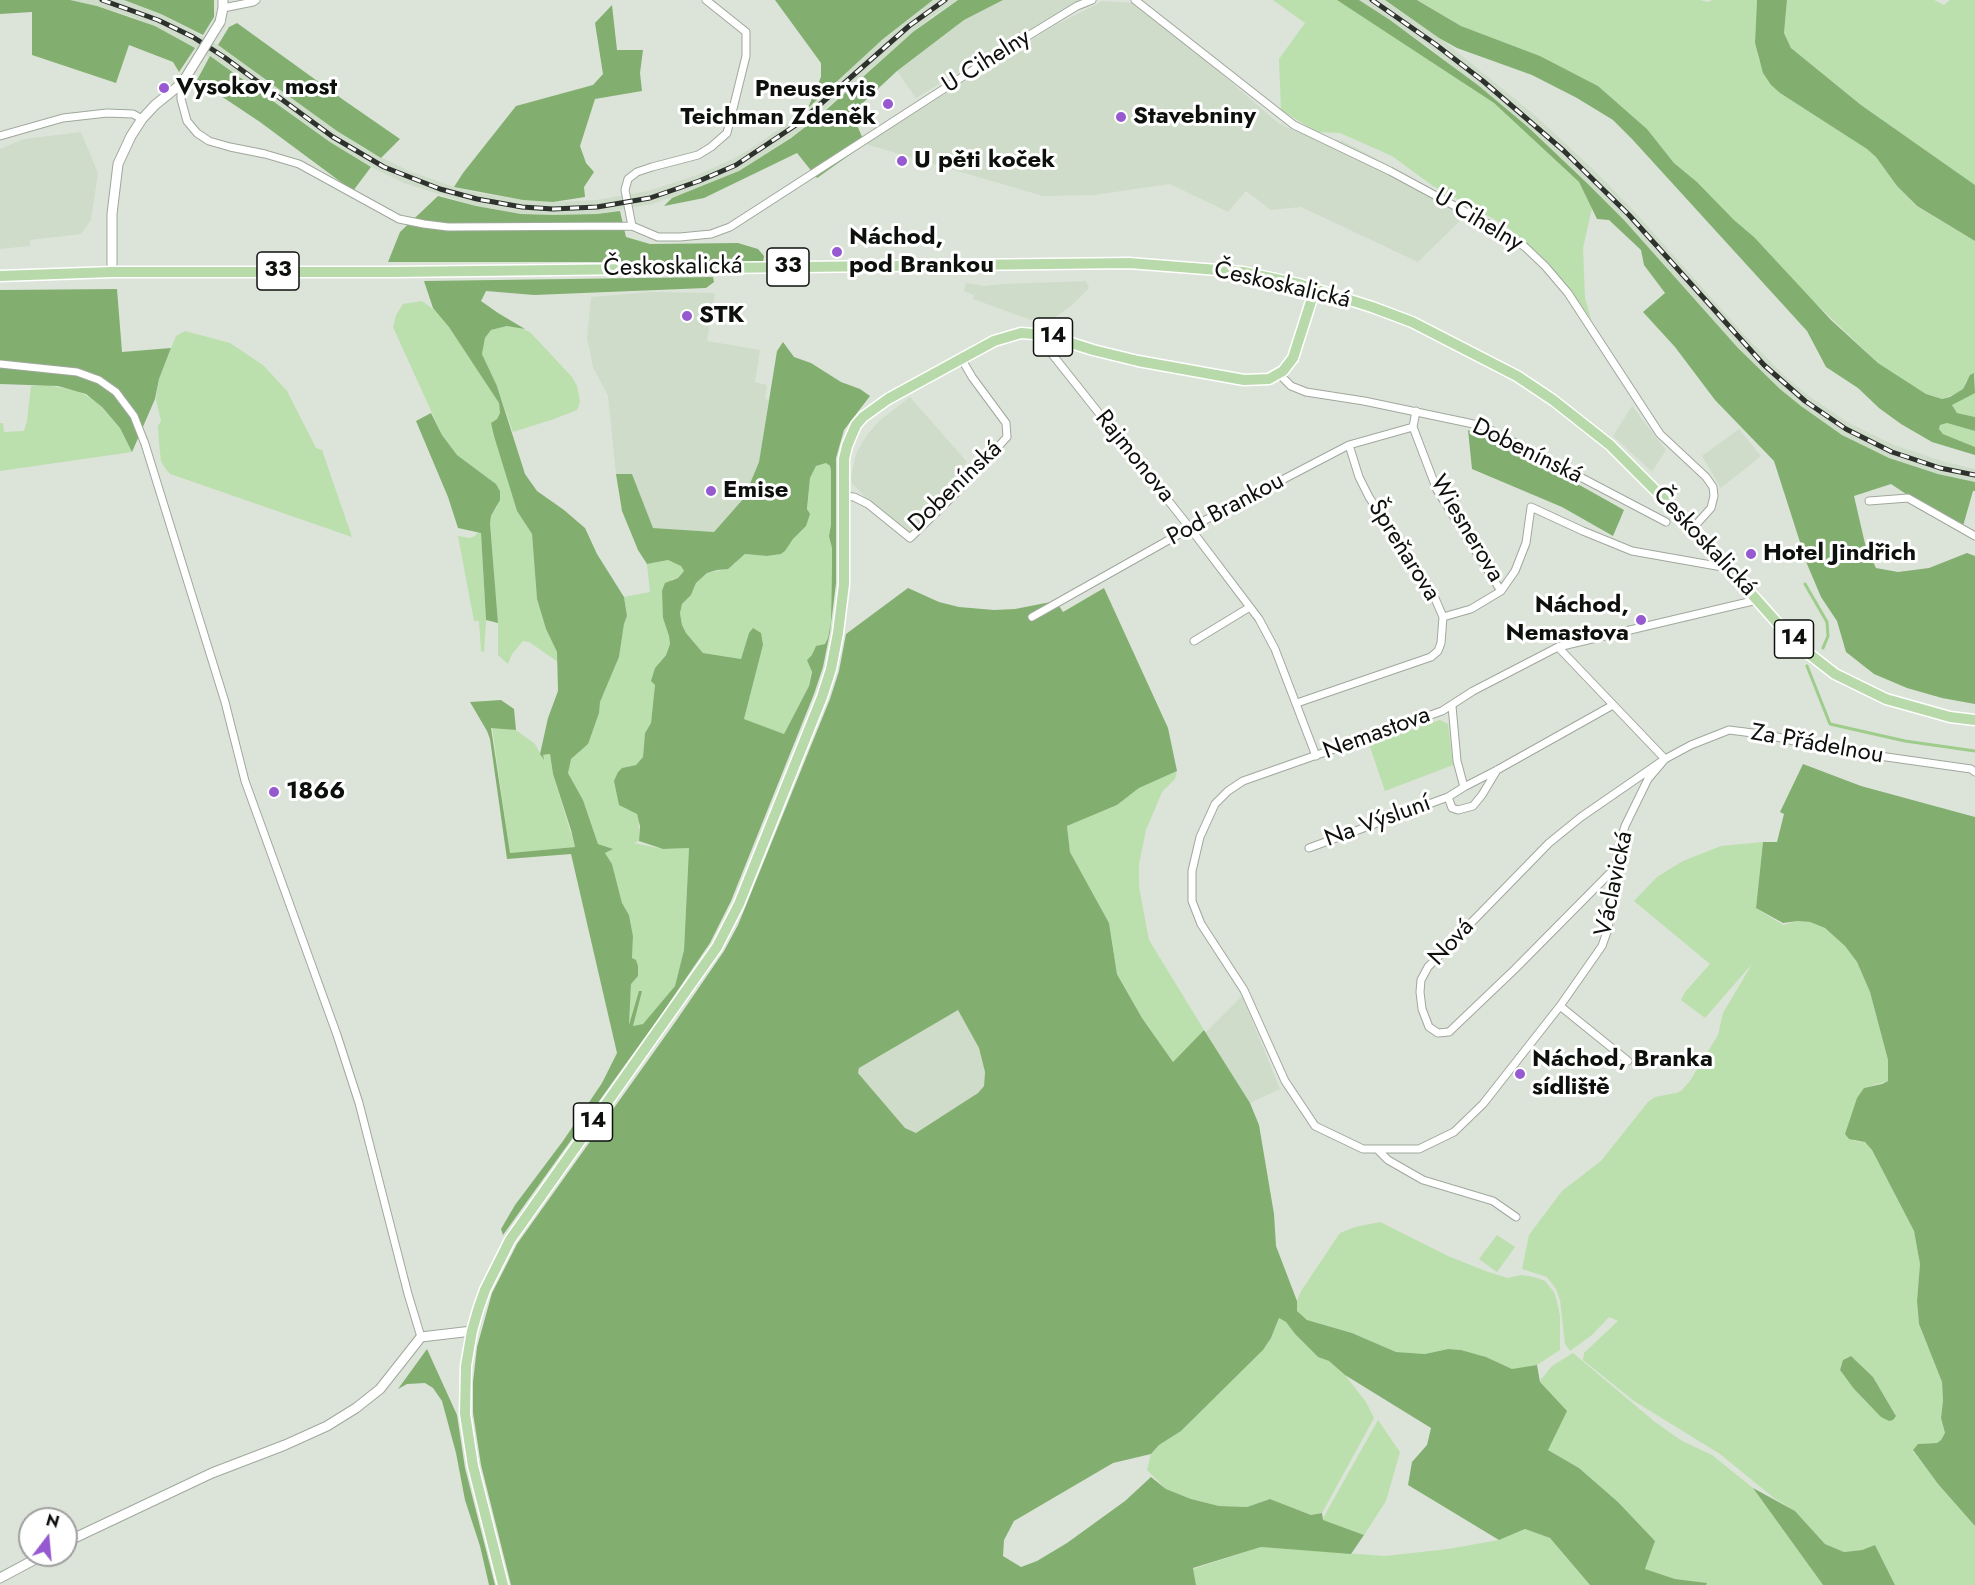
<!DOCTYPE html>
<meta charset="utf-8">
<style>
body{margin:0}
#map{position:relative;width:1975px;height:1585px;overflow:hidden;background:#dce4d9;font-family:Jost,sans-serif}
canvas{display:block}
.north{position:absolute;left:18px;top:1507px;width:60px;height:60px;box-sizing:border-box;background:#fff;border:2px solid #9e9f9e;border-radius:50%;rotate:16deg;font-size:16px;font-weight:700;line-height:24px;text-align:center;color:#0d100c}
.north::after{content:'';display:block;margin:auto;width:21px;height:27px;background:#9659d0;clip-path:polygon(50% 0,100% 100%,50% 72%,0 100%)}
</style>
<div id="map">
<canvas width="1975" height="1585"></canvas>
<div class="north">N</div>
</div>
<script>
const context = document.querySelector('canvas').getContext('2d');
context.lineJoin = 'round';
function paint(path, color) { context.fillStyle = color; context.fill(path, 'evenodd'); }
const shape = rows => new Path2D(rows.map(r => 'M' + r).join(''));
function trace(path, color, width, dash) { context.strokeStyle = color; context.lineWidth = width; context.lineCap = dash ? 'butt' : 'round'; context.setLineDash(dash || []); context.stroke(path); }
function write(font, color, halo, rows, align = 'center') {
  context.font = font + ' Jost,sans-serif'; context.lineWidth = 6; context.setLineDash([]); context.textBaseline = 'middle'; context.strokeStyle = halo; context.fillStyle = color; for (const [text, x, y, turn = 0] of rows) {
    context.save(); context.translate(x, y); context.rotate((+turn || 0) * Math.PI / 180); context.textAlign = isNaN(turn) ? turn : align; if (halo) context.strokeText(text, 0, 0); context.fillText(text, 0, 0); context.restore();
  }
}
paint(shape([
 [70,0,124,0,161,14,218,45,363,148,409,171,454,187,479,193,523,200,553,202,596,200,648,191,697,175,733,159,758,144,808,108,883,39,925,6,933,0,958,0,933,16,892,50,803,129,739,171,701,188,652,204,597,214,553,215,521,214,476,206,404,183,371,167,330,142,254,87,195,48,155,26,129,16,97,6],
 [1003,0,1079,0,916,98,897,71,964,20],
 [1359,0,1385,0,1398,9,1440,38,1537,117,1598,174,1634,211,1748,339,1788,379,1809,396,1849,423,1894,445,1942,461,1975,469,1975,482,1938,474,1889,458,1842,435,1801,406,1780,389,1738,348,1624,220,1588,184,1528,127,1431,49],
 [1103,1,1134,3,1223,75,1278,123,1302,134,1343,141,1383,162,1465,216,1418,262,1301,207,1271,210,1246,191,1228,212,1170,184,1094,195,1043,196,865,144,1054,26],
 [81,132,98,173,91,220,81,234,30,240,30,246,0,249,0,149,24,139],
 [1086,281,1089,288,1073,304,1045,325,973,299,974,295,964,291,966,283,984,286,1003,284],
 [650,292,715,293,707,341,760,350,755,382,767,385,765,399,769,400,759,462,744,498,714,532,653,528,632,474,616,474,608,396,593,367,587,338,591,297],
 [910,397,967,462,963,466,971,473,910,534,865,497,852,483,851,477,856,454,866,436,879,421],
 [1632,406,1666,450,1652,472,1613,436],
 [1739,429,1761,456,1721,488,1702,456],
 [1242,996,1280,1089,1250,1103,1205,1033],
 [958,1009,979,1048,985,1072,984,1086,978,1093,916,1133,905,1128,858,1073,859,1068]
]), '#cfdcca');
paint(shape([
 [1273,0,1337,0,1348,6,1494,103,1579,182,1592,208,1583,248,1585,298,1591,319,1571,291,1539,254,1505,225,1433,186,1392,156,1340,133,1317,132,1281,110,1279,59,1305,23],
 [1418,0,1700,0,1708,2,1712,0,1757,0,1755,43,1759,60,1771,85,1780,93,1867,149,1876,157,1897,186,1916,206,1975,241,1975,374,1966,381,1963,389,1958,393,1942,399,1926,394,1878,363,1806,294,1754,237,1734,220,1697,182,1674,163,1647,129,1598,86,1540,56,1461,26],
 [1787,0,1934,0,1944,5,1950,0,1975,0,1975,185,1861,105,1791,48,1784,33],
 [422,301,441,315,480,371,499,403,500,413,497,419,491,423,517,511,532,534,537,599,546,629,557,652,558,662,529,642,523,641,512,654,508,664,498,655,498,623,490,523,491,516,497,507,500,491,496,484,457,455,442,435,393,327,396,315,403,304],
 [507,326,518,327,530,332,572,377,577,386,580,402,577,410,554,419,513,432,497,386,482,354,485,338,491,330],
 [185,331,230,343,263,365,287,391,316,448,322,450,352,537,179,477,170,474,165,468,161,461,159,443,158,426,161,421,156,399,159,379,176,336],
 [47,385,78,391,96,401,120,428,132,452,0,471,0,423,3,423,4,432,24,431,27,421,31,386],
 [1975,393,1975,417,1957,413,1953,408,1952,405,1955,402],
 [1947,423,1975,431,1975,447,1943,434,1939,429,1940,425],
 [826,463,830,467,831,471,831,525,829,536,832,548,832,567,831,622,828,638,825,644,816,646,814,650,809,686,784,734,744,719,763,645,749,633,741,659,703,653,686,633,682,625,680,613,682,604,691,595,696,583,707,573,722,570,735,563,745,554,767,556,781,554,785,551,793,539,806,526,810,478,816,466],
 [478,532,481,533,486,622,484,652,481,651,479,621,474,621,458,536,470,538,475,536],
 [668,560,682,566,684,571,678,578,672,579,663,618,669,636,670,644,666,654,655,668,652,680,655,685,651,723,645,733,643,757,636,765,622,768,618,772,625,808,635,811,639,819,639,841,634,843,663,849,689,848,684,950,675,986,643,1024,632,1026,641,992,629,1027,633,936,629,915,622,903,612,864,605,853,612,849,598,844,583,800,568,773,569,761,579,751,596,721,600,702,619,657,624,624,627,616,624,597,650,592,647,564],
 [1440,720,1448,724,1453,765,1385,791,1369,744],
 [492,727,516,730,535,744,543,759,543,755,550,754,553,774,575,847,510,853],
 [1177,771,1175,779,1162,792,1146,830,1139,864,1139,887,1149,940,1204,1030,1173,1062,1142,1018,1117,973,1109,923,1070,852,1067,826,1117,805,1139,788],
 [1763,842,1756,908,1783,925,1798,921,1810,922,1825,928,1845,946,1857,962,1870,992,1888,1060,1888,1081,1864,1088,1847,1128,1854,1141,1865,1142,1872,1150,1914,1231,1920,1264,1917,1301,1919,1324,1942,1382,1943,1400,1941,1418,1945,1433,1941,1440,1937,1443,1918,1444,1913,1451,1938,1484,1975,1526,1975,1585,1895,1585,1875,1545,1862,1550,1844,1552,1825,1544,1795,1511,1774,1498,1720,1454,1634,1401,1583,1360,1584,1353,1618,1321,1609,1317,1592,1335,1570,1351,1565,1344,1560,1300,1556,1289,1547,1277,1522,1269,1529,1235,1562,1191,1601,1161,1648,1102,1655,1097,1676,1093,1681,1091,1690,1081,1718,1035,1723,1013,1752,964,1705,1018,1681,1000,1685,992,1710,964,1634,901,1657,877,1683,861,1721,846],
 [1851,1356,1873,1377,1896,1415,1867,1403,1854,1389,1840,1370,1843,1360],
 [1380,1222,1448,1256,1488,1272,1508,1278,1521,1275,1534,1277,1545,1281,1554,1292,1557,1302,1560,1316,1560,1350,1537,1365,1517,1369,1512,1369,1486,1357,1461,1350,1448,1349,1425,1354,1396,1352,1352,1333,1307,1320,1297,1311,1297,1301,1301,1291,1340,1233,1355,1227],
 [1497,1235,1515,1247,1497,1272,1479,1259],
 [1279,1318,1286,1322,1295,1334,1318,1357,1329,1361,1345,1375,1366,1402,1374,1418,1322,1513,1311,1515,1270,1499,1247,1507,1219,1506,1191,1499,1166,1489,1147,1470,1151,1454,1159,1445,1181,1431,1263,1350,1271,1338],
 [1573,1353,1655,1422,1682,1441,1712,1455,1753,1488,1823,1585,1706,1585,1706,1583,1675,1579,1645,1569,1655,1541,1618,1502,1579,1468,1548,1450,1539,1382,1552,1366],
 [1378,1420,1400,1452,1386,1501,1364,1535,1322,1520],
 [1525,1529,1550,1538,1590,1585,1196,1585,1193,1569,1261,1547,1385,1556,1448,1549,1499,1540]
]), '#bbdfad');
paint(shape([
 [0,0,70,0,97,6,155,26,195,48,179,72,173,62,129,45,116,83,32,55,32,12,0,14],
 [124,0,214,0,214,17,203,35,161,14],
 [775,0,933,0,883,39,808,108,821,77,821,63],
 [958,0,1003,0,964,20,897,71,852,113,865,144,817,178,797,153,704,198,664,206,672,198,739,171,791,138,817,118,913,32],
 [1337,0,1359,0,1390,20,1479,86,1528,127,1588,184,1624,220,1738,348,1780,389,1801,406,1842,435,1889,458,1938,474,1975,482,1975,491,1973,491,1963,526,1924,506,1891,484,1854,496,1866,548,1876,568,1898,572,1929,568,1967,553,1975,556,1975,704,1942,698,1907,688,1874,674,1846,652,1837,621,1821,597,1807,564,1774,461,1715,400,1675,347,1643,312,1665,293,1644,265,1641,250,1609,220,1597,219,1579,182,1494,103],
 [1385,0,1417,0,1461,26,1540,56,1598,86,1647,129,1674,163,1697,182,1734,220,1754,237,1831,320,1878,363,1926,394,1942,399,1950,397,1963,389,1970,375,1974,373,1975,393,1952,405,1957,413,1975,417,1975,431,1947,423,1940,425,1939,429,1943,434,1975,447,1975,455,1932,442,1901,424,1879,408,1858,388,1826,367,1807,331,1632,139,1613,120,1577,98,1532,75,1457,48,1439,38],
 [1757,0,1787,0,1784,33,1791,48,1861,105,1975,185,1975,241,1917,206,1897,186,1876,157,1867,149,1780,93,1771,85,1763,73,1755,43],
 [612,5,617,50,643,50,640,73,642,91,595,99,580,146,586,163,594,172,584,187,585,197,553,202,523,200,454,187,463,173,516,106,593,85,603,74,595,23],
 [237,23,345,101,400,139,381,158,337,131,218,45,229,27],
 [210,56,330,142,371,167,353,191,260,122,197,80],
 [438,196,476,206,521,214,553,215,597,214,620,211,626,237,650,244,738,243,758,249,764,256,763,262,388,262,400,232],
 [713,277,714,282,706,288,534,295,486,291,481,301,498,313,525,329,507,326,491,330,485,338,482,354,497,386,525,474,537,491,564,510,585,528,597,554,624,597,627,616,624,624,619,657,600,702,599,713,588,744,571,759,568,773,583,800,598,844,613,849,605,853,612,864,622,903,629,915,633,936,632,958,636,960,638,966,638,976,631,984,629,1025,639,991,642,991,633,1026,643,1024,675,986,684,950,689,848,663,849,639,841,640,826,637,814,619,805,614,781,618,772,622,768,636,765,643,757,645,733,651,723,655,685,651,681,655,668,666,655,670,644,669,636,663,618,662,591,665,583,678,578,684,571,681,566,668,560,647,564,638,550,622,511,616,474,632,474,653,528,714,532,744,498,759,462,777,351,783,342,794,357,811,363,841,382,860,389,870,396,844,430,836,458,836,583,830,632,823,667,814,694,731,901,710,943,663,1012,503,1235,501,1229,515,1205,563,1141,602,1083,617,1053,571,854,507,859,490,739,487,731,470,702,501,700,514,709,516,730,491,728,510,853,575,847,571,830,553,774,550,754,543,755,544,760,540,754,548,718,558,691,557,652,546,629,537,599,532,534,517,511,494,436,491,423,497,419,500,413,499,403,449,327,433,308,424,281],
 [826,463,830,466,831,471,831,525,829,536,832,548,832,567,831,622,828,638,825,644,816,646,812,655,807,660,812,672,809,686,784,734,744,719,763,645,761,633,753,628,749,633,741,659,703,653,686,633,682,625,680,613,682,604,691,595,696,583,707,573,717,570,728,569,745,554,767,556,781,554,785,551,793,539,806,526,810,514,807,509,810,478,816,466],
 [117,289,122,352,171,348,159,379,155,399,132,452,120,428,102,407,86,394,58,386,0,384,0,290],
 [431,413,442,435,457,455,496,484,500,491,500,500,491,516,490,523,498,623,486,620,481,533,458,528,448,497,416,421],
 [1468,430,1551,469,1624,510,1613,536,1562,507,1472,469],
 [908,588,939,602,959,607,994,610,1015,609,1056,601,1063,612,1104,588,1168,728,1177,771,1139,788,1117,805,1067,826,1070,852,1109,923,1117,974,1142,1018,1173,1062,1204,1030,1250,1103,1259,1125,1274,1214,1276,1246,1297,1301,1297,1311,1307,1320,1352,1333,1396,1352,1425,1354,1448,1349,1461,1350,1486,1357,1512,1369,1537,1365,1540,1382,1567,1411,1548,1450,1579,1468,1618,1502,1655,1541,1645,1569,1675,1579,1707,1583,1706,1585,1590,1585,1550,1538,1525,1529,1499,1540,1408,1485,1412,1462,1427,1445,1431,1428,1345,1375,1329,1361,1318,1357,1295,1334,1286,1322,1279,1318,1271,1338,1263,1350,1181,1431,1159,1445,1151,1454,1113,1463,1014,1521,1004,1540,1003,1556,1021,1567,1037,1561,1067,1543,1125,1501,1151,1477,1166,1489,1191,1499,1219,1506,1247,1507,1270,1499,1311,1515,1322,1513,1323,1520,1364,1535,1351,1554,1261,1547,1193,1568,1196,1585,511,1585,481,1465,473,1413,473,1382,477,1347,492,1293,517,1244,676,1021,724,951,738,925,830,699,839,671,846,634],
 [958,1010,979,1048,985,1072,984,1086,978,1093,916,1133,905,1128,858,1073,859,1068],
 [1803,764,1861,786,1975,817,1975,1526,1938,1484,1913,1450,1918,1444,1937,1443,1941,1440,1945,1433,1941,1418,1943,1400,1942,1382,1919,1324,1917,1301,1920,1264,1914,1231,1872,1150,1865,1142,1849,1139,1845,1134,1857,1098,1864,1088,1882,1084,1888,1081,1888,1060,1870,992,1857,962,1845,946,1825,928,1810,922,1798,921,1783,923,1756,908,1763,842,1777,842,1784,814,1780,812],
 [427,1349,457,1415,465,1468,495,1585,489,1585,480,1546,465,1500,456,1453,442,1401,433,1388,425,1383,407,1384,398,1389],
 [1851,1356,1873,1377,1896,1416,1893,1420,1889,1421,1881,1417,1854,1389,1840,1370,1843,1360],
 [1753,1488,1795,1511,1825,1544,1844,1552,1862,1550,1875,1545,1895,1585,1823,1585]
]), '#82af6f');
trace(shape([
 [1805,584,1827,622,1828,636,1823,648],
 [1807,666,1830,724,1905,741,1975,751]
]), '#9ecc8b', 3);
const minor = shape([
 [1135,0,1294,125,1390,171,1503,232,1525,247,1545,266,1568,293,1660,434,1706,477,1713,487,1714,496,1711,508,1693,528],
 [223,8,253,2,256,0],
 [181,84,181,99,187,121,197,133,209,141,230,147,265,154,299,164,399,219,424,224,448,227,632,226,658,237,680,237,711,234,730,227,987,61,1077,6,1092,0],
 [0,136,63,118,107,113,133,114,142,119],
 [632,226,625,190,628,179,637,172,652,167,698,155,711,147,727,133,746,56,746,32,706,0],
 [1046,335,1045,343,1048,349,1190,528,1259,619,1275,649,1316,756],
 [0,364,77,372,99,380,116,392,134,416,145,444,225,702,245,781,337,1035,359,1103,408,1294,421,1337],
 [1279,374,1291,386,1306,392,1364,401,1483,426,1666,522],
 [1413,427,1437,490,1501,591],
 [843,496,854,497,868,504,910,538,957,492,1007,437,1006,423,972,377,961,358],
 [1869,501,1908,498,1975,536],
 [1032,617,1190,528,1349,445,1413,427,1416,411],
 [1443,617,1471,609,1501,591,1515,571,1526,543,1531,507,1583,531,1632,551,1728,568],
 [1194,641,1250,607],
 [1558,647,1665,759],
 [1297,703,1431,657,1438,651,1441,643,1443,617,1434,596,1369,497,1359,477,1349,445],
 [1452,706,1457,761,1464,787],
 [1665,759,1648,779,1625,826,1618,849,1608,929,1602,946,1560,1006,1483,1104,1454,1132,1419,1149,1363,1149,1315,1126,1285,1081,1244,990,1201,924,1192,901,1192,871,1200,837,1215,804,1228,791,1243,781,1442,711,1473,691,1558,647,1757,600],
 [1497,770,1482,795,1473,806,1458,810,1452,808,1448,797,1464,787,1497,770,1613,705],
 [1309,848,1448,797],
 [1616,867,1515,969,1449,1032,1438,1033,1429,1027,1422,1009,1420,992,1421,980,1428,967,1549,843,1581,817,1665,759,1691,745,1729,730,1745,732,1773,736,1823,748,1971,769,1975,772],
 [1560,1006,1628,1061],
 [1378,1150,1388,1160,1423,1180,1493,1201,1516,1217]
]);
const tertiary = shape([
 [220,22,223,8,223,0],
 [112,272,112,214,118,164,131,136,142,119,155,105,181,84,186,77],
 [66,1542,212,1473,285,1445,327,1426,356,1408,380,1389,421,1337,472,1331],
 [0,1578,43,1555]
]);
const primary = shape([
 [0,276,112,272,394,272,1129,263,1243,272,1299,284,1372,307,1412,322,1517,376,1553,400,1610,445,1693,528,1780,626,1808,653,1835,674,1886,699,1950,717,1975,720],
 [503,1585,473,1466,465,1414,466,1366,472,1331,478,1310,485,1290,510,1240,717,947,739,904,822,697,831,669,838,633,844,584,844,459,847,446,856,425,863,417,888,399,994,341,1021,333,1046,335,1093,350,1138,361,1244,380,1269,379,1283,371,1293,358,1315,289]
]);
trace(minor, '#a0a89d', 9);
trace(tertiary, '#a0a89d', 11);
trace(primary, '#fff', 13);
trace(minor, '#fff', 7);
trace(tertiary, '#fff', 9);
trace(primary, '#b8daaa', 10);
const rail = shape([
 [102,0,158,20,193,37,224,57,333,137,384,167,440,189,477,199,522,207,553,209,597,207,650,198,699,181,736,165,799,123,909,26,945,0],
 [1372,0,1435,44,1483,81,1564,151,1629,215,1764,365,1805,401,1846,429,1892,452,1940,468,1975,475]
]);
trace(rail, '#2e322d', 5);
trace(rail, '#fff', 3, [9]);
const tertiaryBridge = shape([
 [186,77,220,22]
]);
trace(tertiaryBridge, '#a0a89d', 11, []);
trace(tertiaryBridge, '#fff', 9);
for (const [x, y, r, color] of [
 [164,88,6,"#9659d0"],
 [888,104,6,"#9659d0"],
 [1121,117,6,"#9659d0"],
 [902,161,6,"#9659d0"],
 [837,252,6,"#9659d0"],
 [687,316,6,"#9659d0"],
 [711,491,6,"#9659d0"],
 [1751,554,6,"#9659d0"],
 [1641,620,6,"#9659d0"],
 [274,792,6,"#9659d0"],
 [1520,1074,6,"#9659d0"]
]) { const dot = new Path2D(); dot.arc(x, y, r, 0, 2 * Math.PI); context.fillStyle = color; context.fill(dot); trace(dot, '#fff', 2); }
for (const [x, y, w] of [
 [788,267,42],
 [278,271,42],
 [1053,337,39],
 [1794,639,39],
 [593,1122,39]
]) { const box = new Path2D(); box.roundRect(x - w / 2, y - 19, w, 38, 4.5); context.fillStyle = '#fff'; context.fill(box); trace(box, '#0d100c', 1.5); }
write('bold 22px', '#0d100c', null, [
 ["33",788,267],
 ["33",278,271],
 ["14",1053,337],
 ["14",1794,639],
 ["14",593,1122]
]);
write('24px', '#0d100c', '#fff', [
 ["U Cihelny",987,62,-32],
 ["U Cihelny",1478,221,31],
 ["Českoskalická",673,268,-1],
 ["Českoskalická",1282,286,13],
 ["Dobenínská",1527,452,26],
 ["Rajmonova",1134,457,51],
 ["Dobenínská",956,487,-44],
 ["Pod Brankou",1226,510,-28],
 ["Wiesnerova",1466,529,59],
 ["Českoskalická",1704,542,47],
 ["Špreňarova",1403,551,58],
 ["Nemastova",1377,734,-20],
 ["Za Přádelnou",1817,745,10],
 ["Na Výsluní",1378,822,-20],
 ["Václavická",1615,884,-78],
 ["Nová",1452,943,-47]
]);
write('bold 24px', '#0d100c', '#fff', [
 ["Vysokov, most",176,88],
 ["Pneuservis",876,90,"right"],
 ["Teichman Zdeněk",876,118,"right"],
 ["Stavebniny",1133,117],
 ["U pěti koček",914,161],
 ["Náchod,",849,238],
 ["pod Brankou",849,266],
 ["STK",699,316],
 ["Emise",723,491],
 ["Hotel Jindřich",1763,554],
 ["Náchod,",1629,606,"right"],
 ["Nemastova",1629,634,"right"],
 ["1866",286,792],
 ["Náchod, Branka",1532,1060],
 ["sídliště",1532,1088]
], 'left');
</script>
